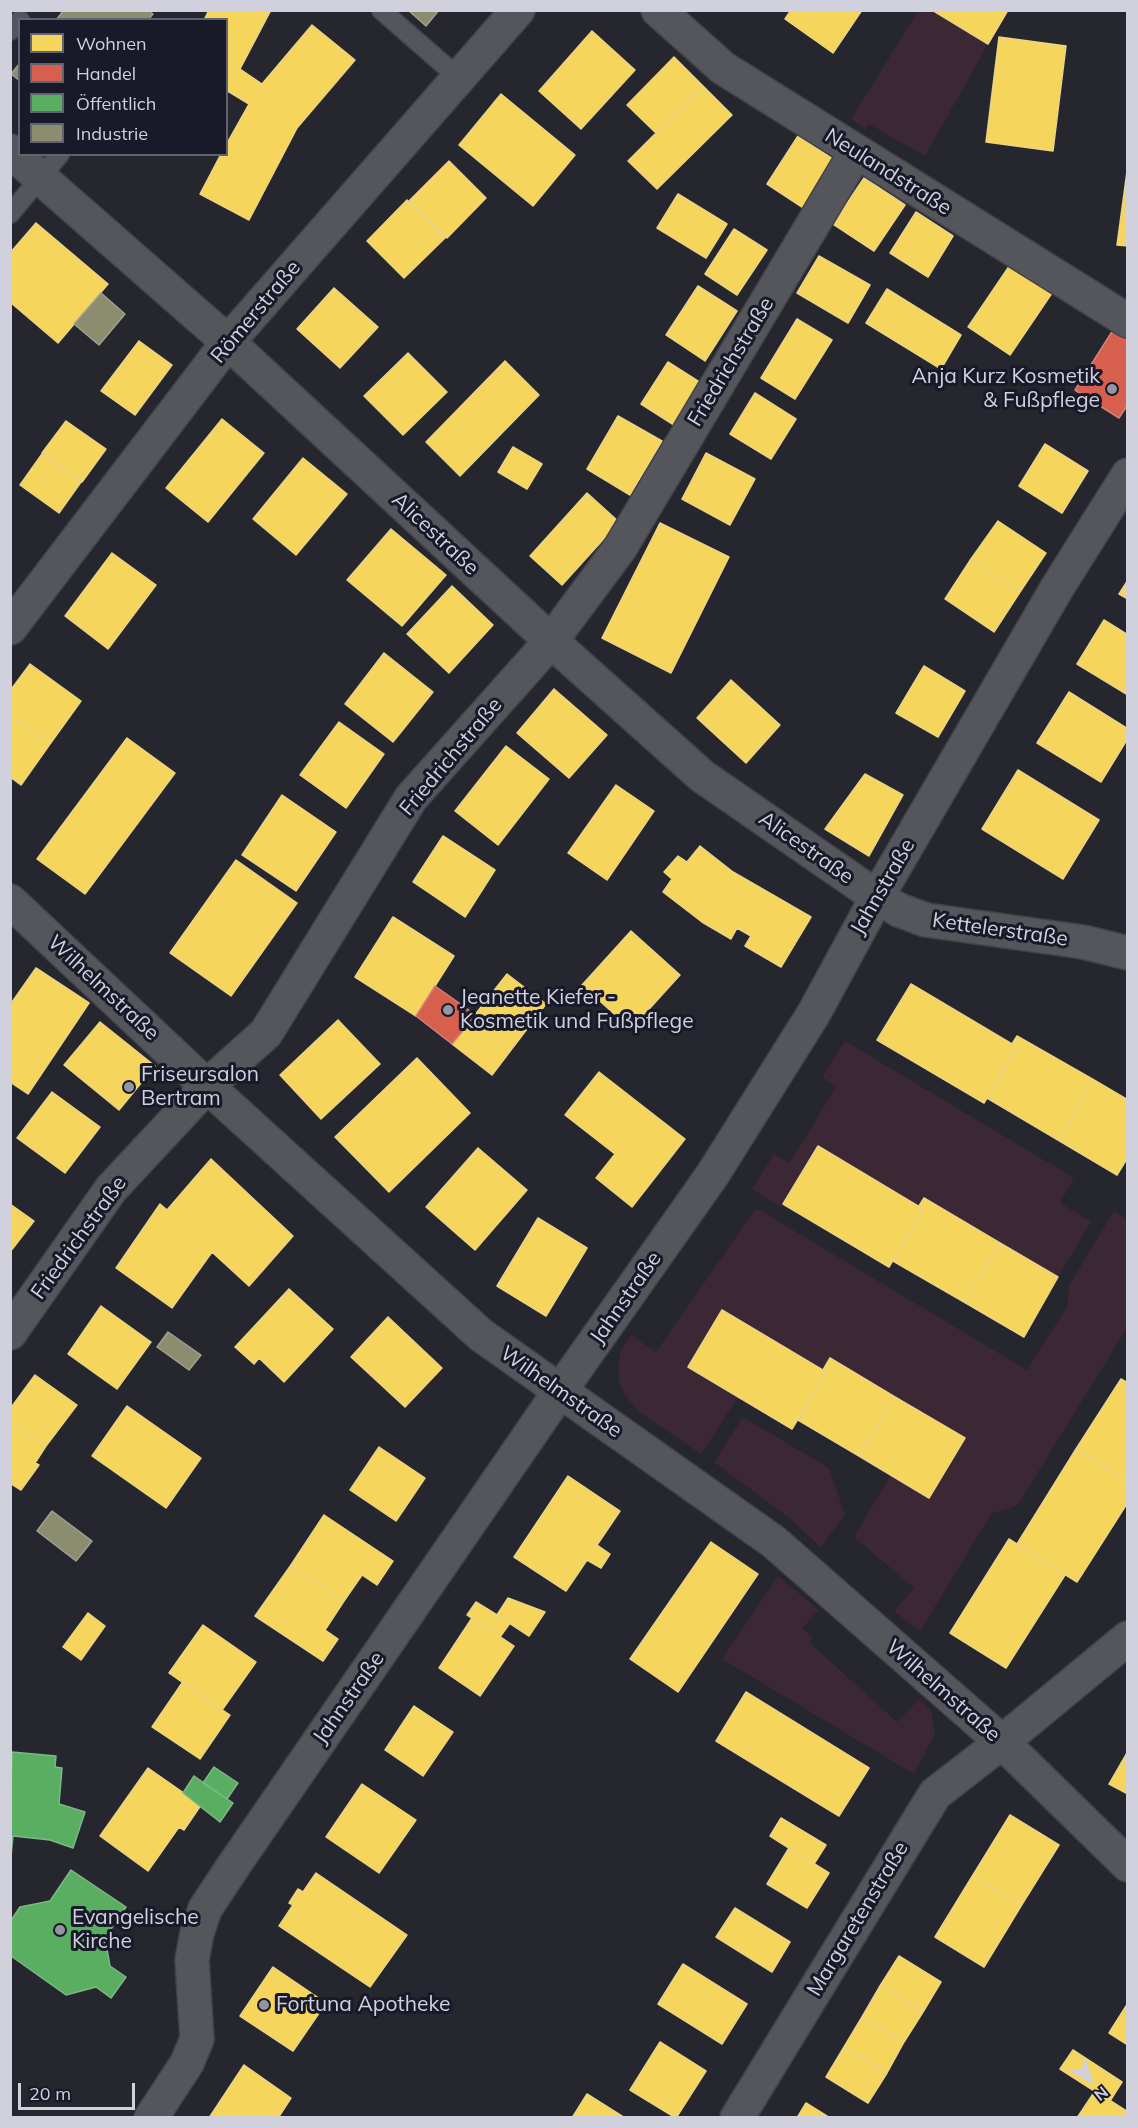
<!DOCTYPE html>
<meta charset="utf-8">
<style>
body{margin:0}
#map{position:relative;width:1138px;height:2128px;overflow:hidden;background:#26262f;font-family:Mulish,sans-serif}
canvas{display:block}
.frame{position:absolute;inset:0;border:12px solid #d0d1dd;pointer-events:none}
.legend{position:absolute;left:18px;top:18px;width:210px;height:138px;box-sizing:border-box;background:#181929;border:2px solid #626371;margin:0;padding:8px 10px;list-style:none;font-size:18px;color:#d0d1dd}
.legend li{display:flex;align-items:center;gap:12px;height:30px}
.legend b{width:30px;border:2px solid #626371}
.north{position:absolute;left:1060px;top:2050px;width:60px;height:60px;-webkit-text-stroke:4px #181929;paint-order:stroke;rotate:141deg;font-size:16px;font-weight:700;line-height:24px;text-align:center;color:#d0d1dd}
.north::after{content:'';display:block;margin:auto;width:21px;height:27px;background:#d0d1dd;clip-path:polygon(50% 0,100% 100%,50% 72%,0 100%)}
.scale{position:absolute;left:18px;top:2083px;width:117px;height:27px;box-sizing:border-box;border:3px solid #d0d1dd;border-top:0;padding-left:8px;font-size:18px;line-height:21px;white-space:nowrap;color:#d0d1dd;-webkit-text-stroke:4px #181929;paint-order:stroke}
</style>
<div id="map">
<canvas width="1138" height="2128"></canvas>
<div class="frame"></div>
<ul class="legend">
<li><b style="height:16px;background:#f6d55c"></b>Wohnen</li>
<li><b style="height:16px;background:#d6604d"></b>Handel</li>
<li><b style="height:16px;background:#5aae61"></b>Öffentlich</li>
<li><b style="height:16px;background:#8c8c6e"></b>Industrie</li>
</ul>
<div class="north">N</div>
<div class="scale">20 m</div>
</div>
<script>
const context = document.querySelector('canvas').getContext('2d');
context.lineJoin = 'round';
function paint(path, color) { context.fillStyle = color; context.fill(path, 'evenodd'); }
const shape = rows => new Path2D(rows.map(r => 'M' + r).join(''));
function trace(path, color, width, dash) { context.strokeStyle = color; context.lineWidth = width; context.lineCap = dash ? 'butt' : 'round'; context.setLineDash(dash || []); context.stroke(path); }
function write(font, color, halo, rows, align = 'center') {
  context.font = font + ' Mulish,sans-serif'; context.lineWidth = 6; context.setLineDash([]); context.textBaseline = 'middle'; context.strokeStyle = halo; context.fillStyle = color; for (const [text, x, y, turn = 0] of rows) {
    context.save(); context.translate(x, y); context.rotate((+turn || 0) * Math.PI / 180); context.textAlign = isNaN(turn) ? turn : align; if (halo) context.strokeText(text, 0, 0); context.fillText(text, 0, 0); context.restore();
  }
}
paint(shape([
 [918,11,932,11,988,44,925,156,869,124,865,129,851,119],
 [845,1041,1074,1178,1060,1203,1091,1222,1058,1277,924,1198,919,1206,818,1146,781,1207,752,1189,774,1154,789,1163,805,1138,836,1087,822,1077],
 [756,1208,1027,1370,1067,1307,1069,1286,1114,1211,1127,1219,1127,1328,1017,1506,992,1513,920,1631,894,1611,914,1588,854,1537,891,1475,929,1498,965,1438,830,1358,823,1370,722,1310,688,1367,738,1397,701,1454,639,1412,624,1394,619,1381,619,1365,621,1351,631,1335,656,1352],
 [743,1417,829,1468,845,1515,821,1547,789,1518,714,1462],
 [778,1576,819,1610,802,1628,813,1638,809,1642,897,1722,920,1698,931,1711,935,1734,914,1774,722,1659]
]), '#3c2734');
const homes = shape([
 [209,10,271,10,240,69,262,84,312,25,355,60,297,128,249,220,200,194,221,154,226,154,226,145,249,104,226,90,226,20,204,20,209,10],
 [791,10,862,10,833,53,785,19,791,10],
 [932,10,1008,10,988,44,932,10],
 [592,31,635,70,581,129,539,91,592,31],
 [999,37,1066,46,1053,151,986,142,999,37],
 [674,57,703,86,656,133,627,105,674,57],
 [703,86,732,115,657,189,628,161,703,86],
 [501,94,575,155,533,206,459,145,501,94],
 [798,136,836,161,805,209,767,184,798,136],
 [449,161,486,198,447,238,409,201,449,161],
 [1128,164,1128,246,1117,245,1128,164],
 [864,178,905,205,874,251,833,224,864,178],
 [678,194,727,224,706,258,657,228,678,194],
 [407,200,445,238,404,278,367,241,407,200],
 [916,212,953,236,928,277,890,253,916,212],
 [36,223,108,284,58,343,10,302,10,253,36,223],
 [734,229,767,250,737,295,705,274,734,229],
 [819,256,870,285,848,323,797,293,819,256],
 [1010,265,1052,293,1010,355,968,327,1010,265],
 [698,286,737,311,705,361,666,335,698,286],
 [334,288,378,327,340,368,297,329,334,288],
 [887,289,961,335,941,369,866,323,887,289],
 [797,319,832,340,795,399,761,378,797,319],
 [139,341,172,365,135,415,101,391,139,341],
 [408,353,447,392,403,435,364,396,408,353],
 [505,361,539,395,460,476,426,442,505,361],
 [668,362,701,383,674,425,641,404,668,362],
 [755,393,796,419,771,459,730,434,755,393],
 [618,416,662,441,630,495,587,469,618,416],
 [222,419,264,453,208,522,166,488,222,419],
 [66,421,106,449,82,482,42,453,66,421],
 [1045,444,1088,471,1062,513,1019,486,1045,444],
 [513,447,542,464,527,489,498,472,513,447],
 [706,453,755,479,730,525,682,499,706,453],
 [42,454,81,482,59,513,20,485,42,454],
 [303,458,347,494,296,555,253,519,303,458],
 [587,493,619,522,562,585,530,556,587,493],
 [998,521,1046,553,1020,592,971,559,998,521],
 [660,523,729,557,671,673,602,638,660,523],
 [391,529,446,575,402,626,347,580,391,529],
 [112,553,156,585,108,649,65,616,112,553],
 [971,559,1020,592,994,632,945,599,971,559],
 [1128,580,1128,599,1119,594,1128,580],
 [452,586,493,625,449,673,407,634,452,586],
 [1104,620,1128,635,1128,695,1077,664,1104,620],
 [384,653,433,692,393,742,345,704,384,653],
 [30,664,81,701,50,744,10,715,10,691,30,664],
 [924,666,965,691,938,737,896,713,924,666],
 [731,680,780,725,746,763,697,718,731,680],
 [554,689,607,735,569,778,517,733,554,689],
 [1069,692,1128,729,1128,738,1101,782,1037,743,1069,692],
 [10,715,50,744,21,785,10,777,10,715],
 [339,722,384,754,346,808,300,775,339,722],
 [127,738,175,773,85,894,37,859,127,738],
 [506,746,549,779,498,845,455,811,506,746],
 [1018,770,1099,820,1063,879,982,829,1018,770],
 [865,774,903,795,869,856,825,829,865,774],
 [616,785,654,811,607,880,568,853,616,785],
 [282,795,336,832,296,891,242,855,282,795],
 [443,836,495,870,465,917,413,882,443,836],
 [700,846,733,872,811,917,781,967,745,946,751,936,737,928,731,939,702,922,663,892,672,879,664,872,678,856,687,862,700,846],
 [236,860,297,903,231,996,170,953,236,860],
 [393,917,454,956,416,1016,355,977,393,917],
 [631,931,680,975,631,1029,582,985,631,931],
 [36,968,89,1003,28,1094,10,1082,10,1005,36,968],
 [507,974,546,1004,492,1075,452,1044,507,974],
 [911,984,1017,1047,984,1103,877,1040,911,984],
 [338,1020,380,1064,321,1119,280,1075,338,1020],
 [100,1022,155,1066,119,1110,64,1065,100,1022],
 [1017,1036,1094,1080,1058,1140,987,1098,1017,1047,1012,1044,1017,1036],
 [417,1058,470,1113,389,1192,335,1137,417,1058],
 [599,1072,685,1139,632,1207,596,1178,615,1154,565,1115,599,1072],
 [1094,1080,1128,1100,1128,1157,1117,1175,1058,1140,1094,1080],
 [52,1092,100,1127,65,1173,17,1138,52,1092],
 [818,1146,923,1209,889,1267,783,1204,818,1146],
 [478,1148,527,1190,475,1250,426,1207,478,1148],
 [211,1159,293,1236,249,1286,212,1252,172,1308,116,1268,160,1204,167,1210,211,1159],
 [924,1198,1000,1243,964,1302,893,1261,923,1209,919,1206,924,1198],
 [10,1204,34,1221,10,1252,10,1204],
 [538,1218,587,1248,546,1316,497,1286,538,1218],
 [1000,1243,1058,1277,1024,1337,964,1302,1000,1243],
 [289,1289,333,1329,284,1382,259,1358,254,1364,235,1347,289,1289],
 [101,1306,151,1342,117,1389,68,1354,101,1306],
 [722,1310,826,1372,792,1429,688,1367,722,1310],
 [388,1317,442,1368,405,1407,351,1357,388,1317],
 [830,1358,895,1397,859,1456,798,1420,826,1372,823,1370,830,1358],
 [35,1375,77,1405,46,1446,10,1421,10,1409,35,1375],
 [1121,1379,1128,1383,1128,1481,1076,1449,1121,1379],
 [895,1397,965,1438,929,1498,859,1456,895,1397],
 [127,1406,201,1458,166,1508,92,1456,127,1406],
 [10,1421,46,1446,35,1463,39,1465,21,1490,10,1483,10,1421],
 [379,1447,425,1478,396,1521,350,1490,379,1447],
 [1076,1449,1128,1481,1128,1502,1077,1582,1017,1544,1076,1449],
 [568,1476,620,1511,597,1545,610,1554,601,1568,587,1560,566,1591,514,1557,568,1476],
 [324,1515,393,1561,377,1585,362,1575,344,1601,291,1565,324,1515],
 [1009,1539,1065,1575,1006,1668,950,1633,1009,1539],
 [711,1542,758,1574,678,1692,630,1659,711,1542],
 [291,1565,344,1601,325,1630,338,1639,323,1661,255,1616,291,1565],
 [508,1598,545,1612,529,1636,497,1615,508,1598],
 [476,1602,510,1623,500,1637,467,1615,476,1602],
 [88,1613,105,1626,81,1660,63,1647,88,1613],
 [472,1618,514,1646,480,1696,439,1668,472,1618],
 [203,1625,256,1662,222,1710,169,1673,203,1625],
 [182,1683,230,1715,200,1759,152,1727,182,1683],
 [746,1692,869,1768,839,1816,716,1741,746,1692],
 [414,1706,453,1732,423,1776,385,1750,414,1706],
 [1128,1751,1128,1794,1109,1784,1128,1751],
 [148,1768,201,1805,184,1830,179,1827,148,1871,100,1836,148,1768],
 [362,1784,416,1820,379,1873,326,1837,362,1784],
 [1010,1815,1059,1845,1021,1906,973,1875,1010,1815],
 [781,1818,826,1845,814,1864,770,1836,781,1818],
 [789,1848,829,1873,807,1908,767,1884,789,1848],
 [316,1873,407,1935,370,1987,279,1926,293,1905,289,1903,298,1889,303,1892,316,1873],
 [973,1875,1021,1906,984,1967,935,1937,973,1875],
 [735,1908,790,1942,772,1972,716,1937,735,1908],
 [899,1956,941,1982,923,2012,880,1986,899,1956],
 [683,1964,747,2004,722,2044,658,2004,683,1964],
 [273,1967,326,2003,293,2051,240,2016,273,1967],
 [880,1986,923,2012,904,2042,862,2017,880,1986],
 [1128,2003,1128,2045,1109,2033,1128,2003],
 [862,2017,904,2042,887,2073,844,2047,862,2017],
 [660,2042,706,2071,676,2118,630,2090,660,2042],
 [844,2047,887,2073,868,2103,826,2077,844,2047],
 [1073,2050,1122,2082,1110,2101,1060,2069,1073,2050],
 [244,2065,291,2098,278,2118,209,2118,244,2065],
 [1095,2091,1128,2112,1128,2118,1077,2118,1095,2091],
 [587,2094,625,2118,572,2118,587,2094],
 [806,2103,830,2118,797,2118,806,2103]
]);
paint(homes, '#f6d55c');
trace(homes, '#ebd483', 1.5);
const shops = shape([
 [1115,327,1128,334,1128,404,1119,418,1075,390,1115,327],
 [435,986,476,1015,452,1044,416,1016,435,986]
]);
paint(shops, '#d6604d');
trace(shops, '#d48278', 1.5);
const public = shape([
 [12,1752,56,1756,55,1767,62,1768,59,1804,85,1812,73,1848,50,1840,13,1836,10,1866,12,1752],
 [214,1767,238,1783,227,1799,203,1783,214,1767],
 [194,1776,233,1803,220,1822,183,1793,194,1776],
 [71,1870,126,1907,105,1938,110,1966,126,1977,111,1998,96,1987,66,1995,11,1956,10,1922,20,1907,50,1901,71,1870]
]);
paint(public, '#5aae61');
trace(public, '#7db886', 1.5);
const industry = shape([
 [64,10,148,10,153,14,148,20,56,20,64,10],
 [408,10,439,10,426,26,408,10],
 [20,63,20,81,11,74,20,63],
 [101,293,125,314,99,345,74,324,101,293],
 [168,1332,201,1355,189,1370,157,1347,168,1332],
 [52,1511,92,1541,76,1561,37,1531,52,1511]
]);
paint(industry, '#8c8c6e');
trace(industry, '#a0a18f', 1.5);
const lane = shape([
 [381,10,459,78],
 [10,31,20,20],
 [10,214,60,154]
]);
const street = shape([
 [658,10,723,68,1128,321],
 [10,151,228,342,551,641,702,776,877,897,899,910,926,920,1083,942,1128,953],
 [10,628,228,342,518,10],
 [10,901,207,1086,481,1335,774,1542,1002,1742,1128,1865],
 [10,1333,111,1189,207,1086,266,1033,411,798,551,641,620,548,856,152],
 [151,2118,187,2063,197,2039,192,1960,197,1933,205,1909,232,1868,560,1391,713,1174,814,1013,877,897,1057,588,1128,475],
 [737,2118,935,1794,1002,1742,1128,1638]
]);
trace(lane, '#42424a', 21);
trace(street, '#42424a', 36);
trace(lane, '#55565c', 18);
trace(street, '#55565c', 33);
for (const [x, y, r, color] of [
 [1112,389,6,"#9495a0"],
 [448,1010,6,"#9495a0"],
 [129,1087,6,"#9495a0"],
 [60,1930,6,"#9495a0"],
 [264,2005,6,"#9495a0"]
]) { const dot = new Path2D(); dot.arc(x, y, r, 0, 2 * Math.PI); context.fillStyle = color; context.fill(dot); trace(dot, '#181929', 2); }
write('21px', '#d0d1dd', '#181929', [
 ["Neulandstraße",888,172,32],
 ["Römerstraße",256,312,-50],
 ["Friedrichstraße",731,362,-59],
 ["Alicestraße",435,534,43],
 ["Friedrichstraße",451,757,-50],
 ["Alicestraße",806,848,35],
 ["Jahnstraße",883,887,-60],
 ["Kettelerstraße",1000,930,8],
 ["Wilhelmstraße",103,988,43],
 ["Friedrichstraße",79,1238,-54],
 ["Jahnstraße",626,1298,-55],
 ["Wilhelmstraße",561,1392,35],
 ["Wilhelmstraße",943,1691,41],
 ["Jahnstraße",349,1698,-55],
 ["Margaretenstraße",858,1919,-59]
]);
write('21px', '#d0d1dd', '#181929', [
 ["Anja Kurz Kosmetik",1100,377,"right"],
 ["& Fußpflege",1100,401,"right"],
 ["Jeanette Kiefer -",460,998],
 ["Kosmetik und Fußpflege",460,1022],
 ["Friseursalon",141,1075],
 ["Bertram",141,1099],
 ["Evangelische",72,1918],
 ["Kirche",72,1942],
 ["Fortuna Apotheke",276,2005]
], 'left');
</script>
